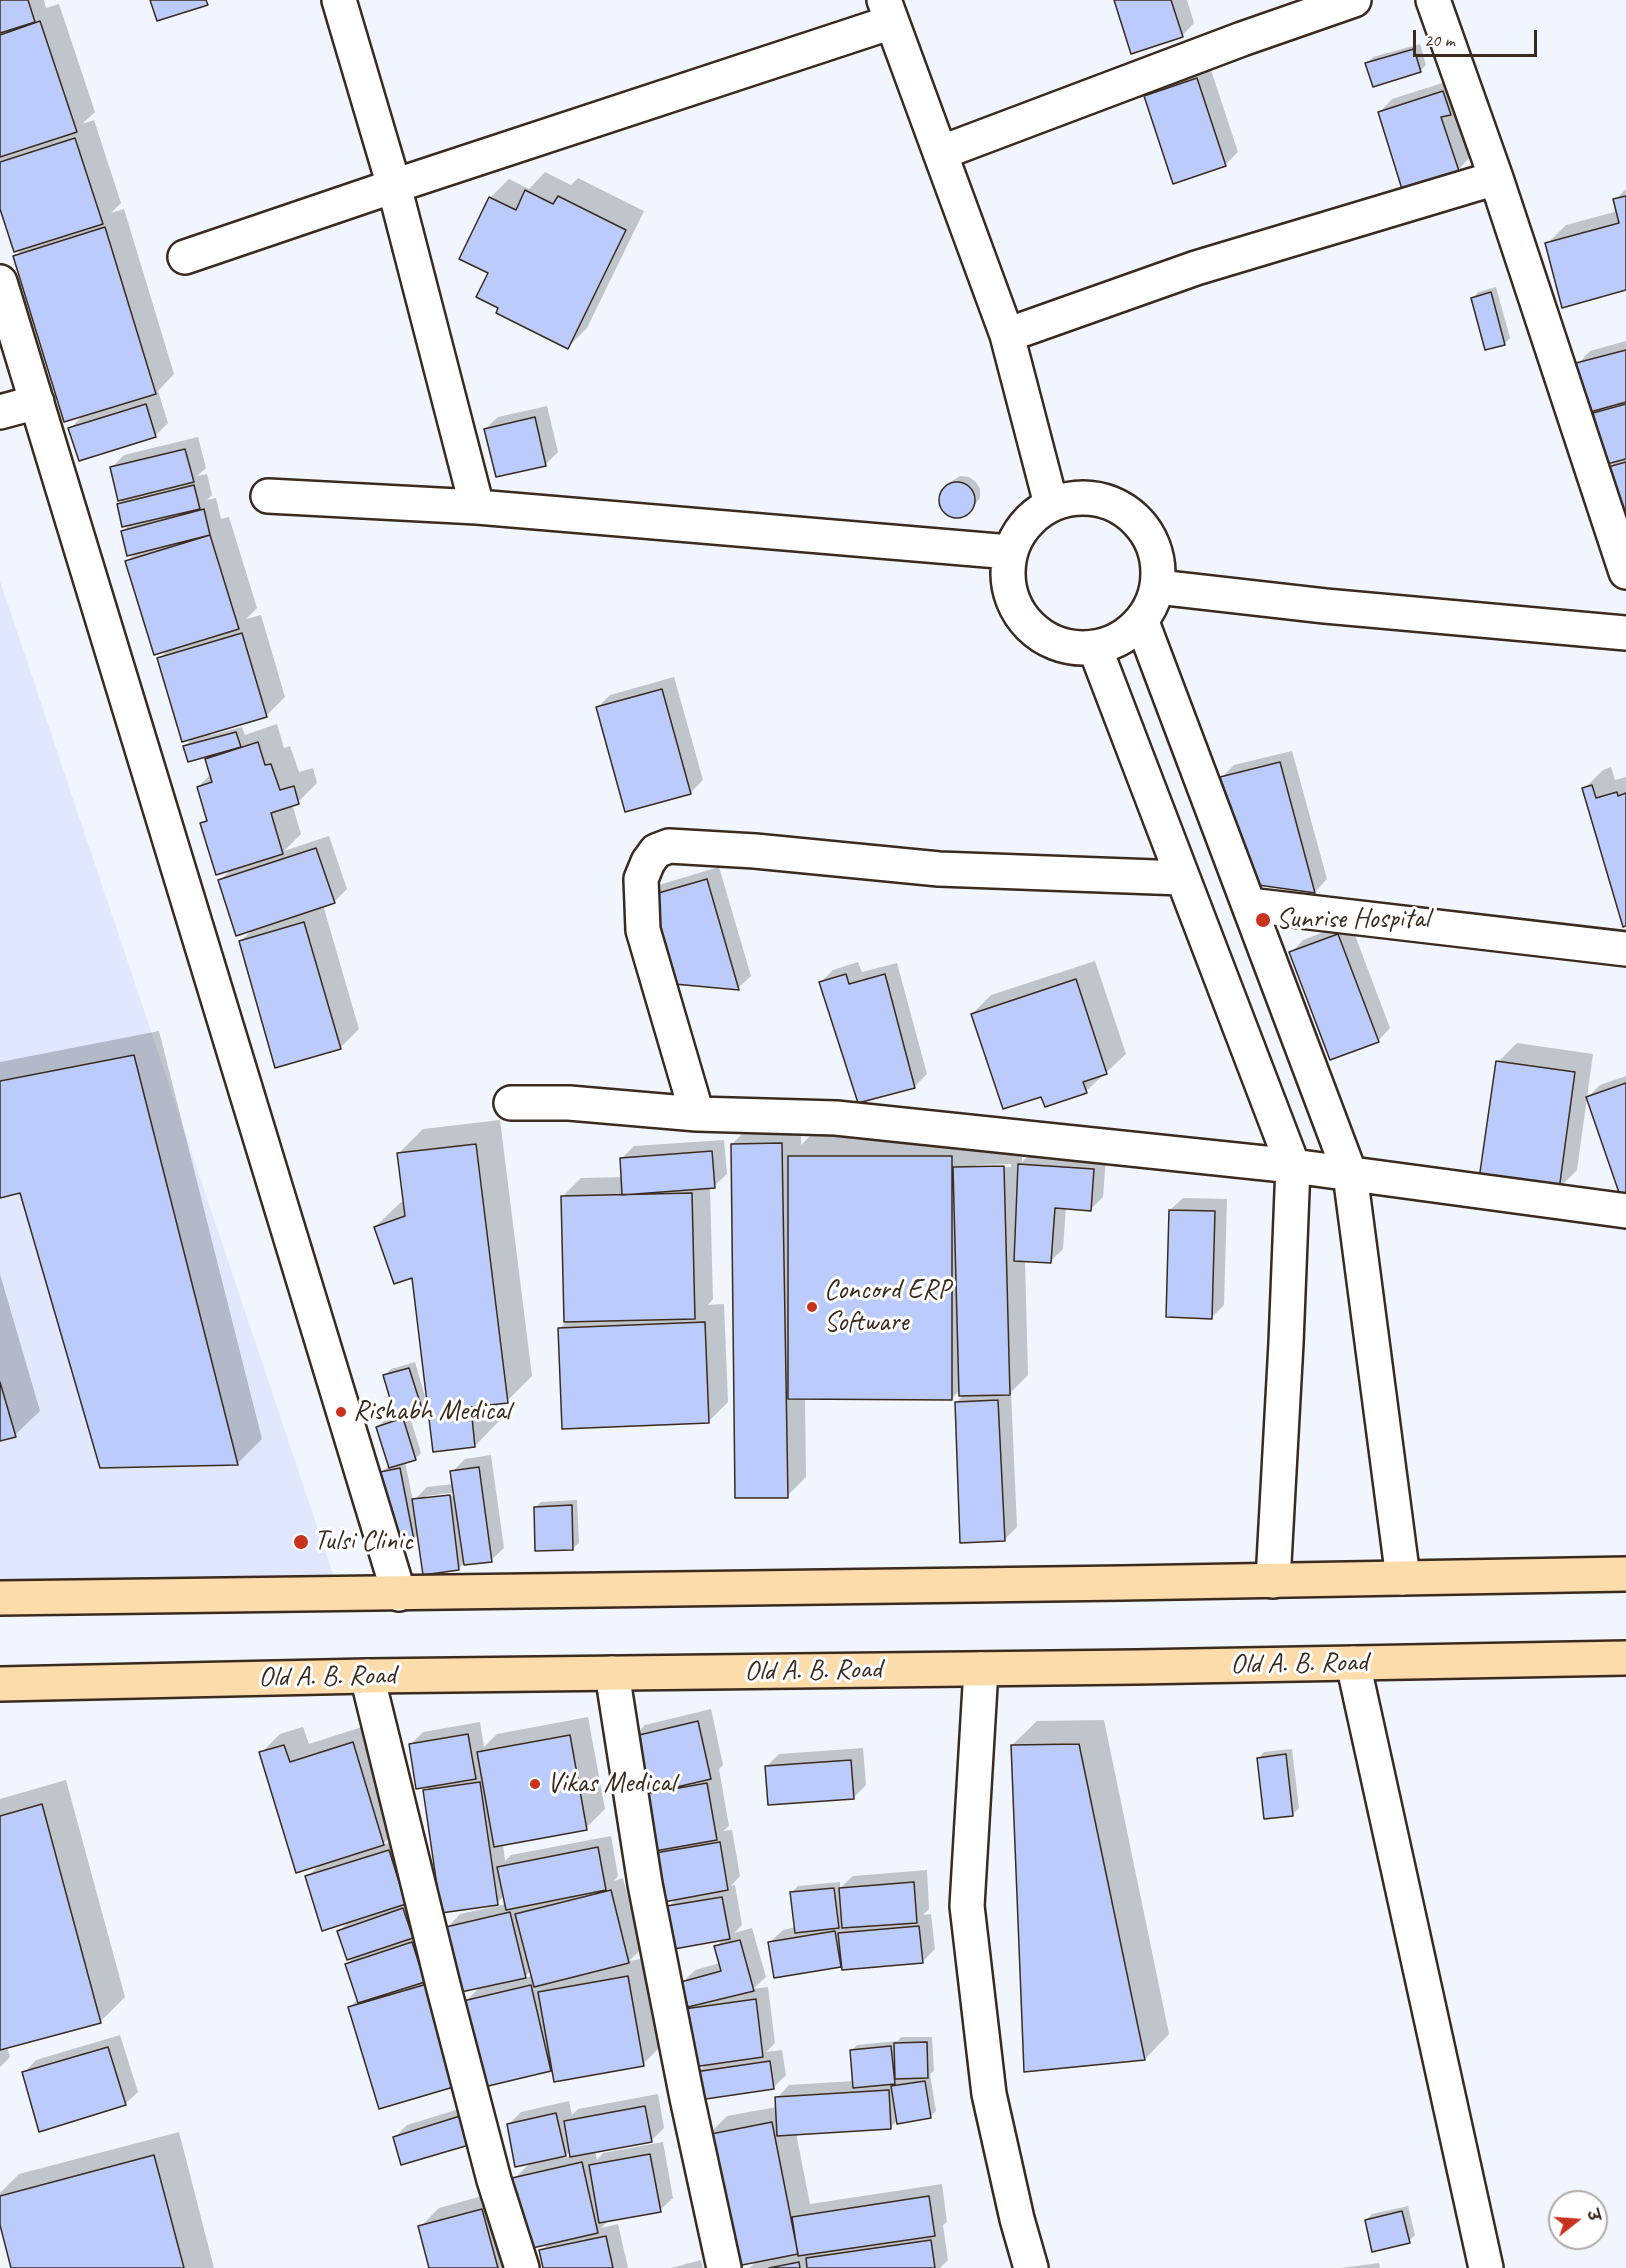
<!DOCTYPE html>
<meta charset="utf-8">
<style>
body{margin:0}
#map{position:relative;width:1626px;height:2268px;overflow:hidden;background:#f1f5fe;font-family:Caveat,"Playpen Sans Deva",sans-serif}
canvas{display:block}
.north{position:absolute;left:1548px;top:2190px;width:60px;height:60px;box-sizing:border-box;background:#fff;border:2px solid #b1aaa5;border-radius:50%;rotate:73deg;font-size:16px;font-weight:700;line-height:24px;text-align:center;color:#3b2a1e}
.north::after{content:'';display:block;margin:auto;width:21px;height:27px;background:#c8321e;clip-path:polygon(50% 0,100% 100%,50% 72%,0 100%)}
.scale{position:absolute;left:1413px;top:30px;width:124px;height:27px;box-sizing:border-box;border:3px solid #3b2a1e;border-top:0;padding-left:8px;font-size:18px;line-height:21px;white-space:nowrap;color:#3b2a1e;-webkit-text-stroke:4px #fff;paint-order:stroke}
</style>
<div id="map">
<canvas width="1626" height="2268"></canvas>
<div class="north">उ</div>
<div class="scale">20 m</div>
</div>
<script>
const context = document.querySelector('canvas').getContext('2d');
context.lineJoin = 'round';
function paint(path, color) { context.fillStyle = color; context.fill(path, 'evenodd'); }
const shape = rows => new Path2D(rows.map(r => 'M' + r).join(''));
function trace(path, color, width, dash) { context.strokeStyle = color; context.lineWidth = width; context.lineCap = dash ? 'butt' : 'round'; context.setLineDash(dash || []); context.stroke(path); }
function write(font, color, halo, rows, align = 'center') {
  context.font = font + ' Caveat,sans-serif'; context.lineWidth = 6; context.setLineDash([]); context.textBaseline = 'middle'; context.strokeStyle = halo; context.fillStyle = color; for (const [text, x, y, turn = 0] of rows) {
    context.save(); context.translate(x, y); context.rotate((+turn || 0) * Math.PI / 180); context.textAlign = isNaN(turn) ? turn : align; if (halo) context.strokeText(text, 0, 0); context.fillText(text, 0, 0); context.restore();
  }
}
paint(shape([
 [0,581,334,1577,0,1583]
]), '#e1e8fd');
paint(shape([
 [0,0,44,0,46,8,59,4,95,112,82,124,94,120,121,203,111,213,124,209,174,374,158,391,168,423,155,436,70,429,84,414,15,256,23,248,0,204],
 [1115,0,1187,0,1194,23,1182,36],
 [1420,44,1426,65,1420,71,1367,63,1373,57],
 [1210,67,1238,152,1225,165,1146,96,1158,84],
 [1455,79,1455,108,1470,157,1458,170,1447,173,1449,178,1407,200,1380,112,1392,99],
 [545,172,571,185,578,178,644,211,587,328,568,347,500,308,490,272,490,198,509,179,529,189],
 [1626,189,1626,289,1547,244,1566,225,1618,211,1615,200],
 [1496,287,1510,338,1504,344,1473,298,1478,292],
 [1626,341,1626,517,1609,467,1616,460,1594,413,1600,407,1578,364,1590,351],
 [547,406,558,452,546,464,497,475,485,429,498,417],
 [198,437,206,468,197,476,207,474,212,495,207,500,216,498,221,519,229,517,257,608,246,619,261,615,285,697,266,716,211,732,211,735,242,727,245,735,277,724,284,748,290,746,299,772,313,768,317,783,298,802,292,804,301,834,284,851,329,836,347,889,334,902,323,905,359,1029,340,1048,240,942,253,929,220,881,232,868,202,824,208,818,198,787,211,774,207,760,214,753,185,746,194,737,159,659,169,649,127,562,136,552,122,532,130,524,118,504,125,497,111,468,124,455],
 [960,476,969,477,976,482,980,489,980,498,969,512,961,516,952,516,945,511,940,503,941,494,952,481],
 [674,677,703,780,690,793,598,707,610,695],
 [1292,751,1327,879,1315,892,1259,883,1221,778,1234,765],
 [1611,767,1615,780,1626,777,1626,925,1584,789,1603,770],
 [719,867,751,976,738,988,650,896,662,884],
 [1350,922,1390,1028,1378,1041,1291,953,1303,940],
 [1095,961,1126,1054,1086,1091,972,1014,991,995],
 [858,962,862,972,897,963,927,1074,914,1087,821,982,833,970],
 [159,1031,262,1439,237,1464,21,1192,0,1196,0,1062],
 [1517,1043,1593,1054,1577,1170,1558,1189,1498,1062],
 [1626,1076,1626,1205,1588,1097,1600,1085],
 [500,1120,532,1376,507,1401,497,1402,499,1421,475,1446,429,1404,422,1411,409,1414,421,1453,415,1459,405,1462,413,1501,427,1487,454,1484,452,1472,465,1459,491,1455,504,1548,491,1560,465,1562,458,1569,419,1534,413,1539,381,1472,389,1466,378,1427,384,1421,397,1417,385,1375,391,1369,415,1362,426,1400,428,1399,413,1276,375,1227,400,1203,404,1201,398,1154,423,1129],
 [457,1492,457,1495,426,1499,426,1496],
 [751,1125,801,1125,801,1145,814,1132,1022,1148,1022,1162,1032,1152,1106,1157,1103,1197,1091,1209,1066,1207,1063,1249,1051,1261,1025,1260,1028,1375,1011,1392,1017,1527,1004,1540,956,1403,964,1394,961,1389,952,1398,805,1398,806,1477,787,1496,732,1144],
 [1011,1164,1011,1167,976,1168,976,1165],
 [724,1140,727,1174,714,1186,710,1187,713,1299,708,1305,724,1304,728,1402,709,1421,559,1329,565,1323,562,1197,581,1178,623,1177,621,1159,634,1146],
 [1183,1198,1227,1199,1224,1305,1212,1317,1170,1210],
 [0,1274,40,1411,15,1435,0,1440],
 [577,1500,579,1543,573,1548,535,1508,541,1502],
 [711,1709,723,1765,719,1769,729,1826,723,1831,732,1830,740,1876,731,1886,735,1885,742,1925,734,1933,752,1928,766,1977,753,1989,768,1987,775,2043,766,2052,782,2050,786,2075,773,2088,697,2073,706,2064,686,2010,689,2006,683,1982,695,1970,720,1963,716,1947,724,1938,668,1907,677,1898,657,1854,663,1848,647,1794,652,1790,632,1738,645,1725],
 [588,1717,605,1809,586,1828,503,1844,505,1861,511,1855,611,1836,618,1876,614,1881,623,1878,641,1949,629,1961,646,1958,662,2045,643,2064,553,2067,550,2069,465,2002,480,1987,448,1927,460,1914,506,1904,504,1896,497,1903,425,1791,430,1786,411,1744,423,1732,480,1722,484,1747,497,1734],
 [531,1970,533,1976,524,1978],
 [1104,1720,1169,2034,1145,2059,1012,1745,1037,1721],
 [371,1724,402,1825,382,1845,402,1839,475,2066,350,2007,358,1999,347,1964,356,1956,339,1931,349,1921,307,1877,321,1863,261,1753,280,1734,303,1727,309,1744],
 [863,1748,866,1785,853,1798,766,1767,779,1754],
 [1292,1749,1299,1808,1293,1814,1259,1758,1264,1752],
 [66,1780,125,1997,101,2021,7,2047,10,2057,0,2067,0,1799],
 [927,1870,929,1909,923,1915,931,1914,935,1949,922,1962,843,1965,776,1976,770,1942,783,1930,796,1927,792,1892,798,1886,840,1882,840,1888,853,1876],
 [120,2035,138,2092,125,2104,24,2073,36,2060],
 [901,2037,932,2037,934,2071,930,2074,936,2111,930,2117,898,2120,891,2127,796,2133,810,2204,942,2184,947,2222,943,2225,948,2260,940,2268,749,2268,757,2261,708,2135,727,2116,777,2107,777,2098,789,2085,854,2081,851,2051,857,2045,898,2041],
 [658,2094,664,2128,651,2141,595,2151,597,2160,603,2153,663,2142,673,2198,660,2210,609,2220,601,2228,618,2224,628,2268,545,2268,541,2251,549,2243,514,2179,530,2163,508,2125,521,2112,569,2101,572,2115,578,2109],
 [571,2150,572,2156,563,2158],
 [472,2105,480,2131,395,2137,407,2125],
 [179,2132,214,2268,13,2268,0,2219,0,2193,19,2174],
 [500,2191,521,2268,431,2268,420,2227,439,2208],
 [1408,2206,1415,2235,1409,2241,1366,2220,1372,2214],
 [701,2260,703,2268,671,2268],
 [1379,2263,1380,2268,1341,2268]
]), '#0003');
const building = shape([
 [0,0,28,0,35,22,0,33,0,0],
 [150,0,206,0,208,5,157,21,150,0],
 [1114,0,1171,0,1183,37,1131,54,1114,0],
 [40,21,77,132,0,157,0,35,40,21],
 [1414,49,1421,72,1373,87,1365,63,1414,49],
 [1197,78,1226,166,1173,184,1144,96,1197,78],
 [1443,91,1451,115,1441,117,1459,171,1433,180,1406,202,1378,112,1443,91],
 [75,138,103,224,14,252,0,209,0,162,75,138],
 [525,190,553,204,558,196,626,230,568,349,496,313,498,308,476,297,488,273,459,259,489,197,516,210,525,190],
 [1626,196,1626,290,1562,308,1545,243,1619,223,1613,199,1626,196],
 [105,227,156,394,64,422,13,256,105,227],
 [1491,292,1505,345,1485,350,1471,298,1491,292],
 [1626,350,1626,402,1590,412,1576,363,1626,350],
 [146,404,156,437,79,461,68,428,146,404],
 [1626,404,1626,459,1607,464,1593,413,1626,404],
 [535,417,546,466,496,477,484,429,535,417],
 [185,449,194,482,118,501,110,467,185,449],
 [1626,462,1626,518,1622,520,1608,467,1626,462],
 '939 500a18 18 0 1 1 36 0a18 18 0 1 1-36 0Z',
 [194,485,200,509,122,527,117,504,194,485],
 [204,509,210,535,127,556,121,531,204,509],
 [210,535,239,629,154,655,125,561,210,535],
 [242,633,267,717,182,742,157,658,242,633],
 [662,689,691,794,625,812,596,707,662,689],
 [236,732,241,747,188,762,183,746,236,732],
 [258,742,265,765,271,764,280,790,294,786,299,804,271,813,283,854,216,875,200,823,207,821,197,787,212,782,205,759,258,742],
 [1280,762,1315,893,1258,885,1220,777,1280,762],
 [1592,785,1596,798,1617,792,1618,796,1626,793,1626,926,1623,927,1582,788,1592,785],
 [316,848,335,903,236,936,218,880,316,848],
 [707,879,739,990,674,984,648,896,707,879],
 [304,922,341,1049,275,1068,239,941,304,922],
 [1338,934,1379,1042,1330,1060,1289,952,1338,934],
 [846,974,849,984,885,974,915,1088,858,1103,819,982,846,974],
 [1076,979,1107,1074,1083,1082,1087,1093,1045,1107,1041,1097,1003,1109,971,1014,1076,979],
 [134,1055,238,1465,100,1468,20,1193,0,1198,0,1081,134,1055],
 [1496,1061,1575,1072,1559,1190,1479,1179,1496,1061],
 [1626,1083,1626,1207,1624,1207,1586,1097,1626,1083],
 [782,1143,788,1498,735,1498,731,1144,782,1143],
 [476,1144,508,1403,471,1407,475,1447,433,1452,412,1278,394,1284,374,1227,405,1216,397,1153,476,1144],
 [712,1151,715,1188,622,1195,620,1158,712,1151],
 [788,1156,952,1156,952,1400,788,1399,788,1156],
 [1018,1164,1094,1169,1091,1211,1055,1208,1051,1263,1014,1261,1018,1164],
 [1004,1166,1010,1395,959,1396,953,1167,1004,1166],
 [692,1193,695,1319,564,1322,561,1196,692,1193],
 [1169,1210,1215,1211,1212,1319,1166,1317,1169,1210],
 [705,1322,709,1423,562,1429,558,1328,705,1322],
 [409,1368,423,1412,396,1419,383,1375,409,1368],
 [0,1382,16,1437,0,1441,0,1382],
 [998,1400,1005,1541,960,1543,955,1402,998,1400],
 [403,1418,416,1460,389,1468,376,1427,403,1418],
 [479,1467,492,1562,464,1565,450,1471,479,1467],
 [400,1468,414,1540,394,1544,380,1472,400,1468],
 [450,1495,459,1570,423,1575,412,1499,450,1495],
 [572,1505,573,1550,535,1551,534,1507,572,1505],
 [698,1721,711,1779,651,1793,631,1737,698,1721],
 [468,1734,476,1779,416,1789,409,1744,468,1734],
 [570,1735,587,1830,494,1847,477,1752,570,1735],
 [353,1742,384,1845,296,1873,259,1752,284,1745,290,1762,353,1742],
 [1079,1744,1145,2060,1024,2072,1011,1745,1079,1744],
 [1286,1754,1293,1816,1264,1819,1257,1758,1286,1754],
 [851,1760,854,1799,768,1805,765,1766,851,1760],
 [480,1782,498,1905,441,1913,423,1790,480,1782],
 [707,1783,717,1840,655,1851,645,1794,707,1783],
 [42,1804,101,2023,0,2050,0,1816,42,1804],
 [720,1842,728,1890,664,1902,655,1853,720,1842],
 [598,1847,606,1890,506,1910,497,1867,598,1847],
 [389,1850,406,1904,322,1931,305,1876,389,1850],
 [914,1882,917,1923,842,1928,839,1888,914,1882],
 [834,1888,839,1928,795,1933,790,1892,834,1888],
 [611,1890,629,1963,534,1987,515,1914,611,1890],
 [722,1897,730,1939,674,1949,667,1906,722,1897],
 [403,1908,413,1938,347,1960,337,1931,403,1908],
 [510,1912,526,1978,461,1992,446,1927,510,1912],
 [919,1926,923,1963,842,1970,838,1933,919,1926],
 [835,1931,841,1967,774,1978,768,1942,835,1931],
 [740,1940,754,1991,688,2007,681,1982,721,1971,714,1946,740,1940],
 [412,1942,425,1982,358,2003,345,1964,412,1942],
 [628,1976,644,2066,554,2082,538,1992,628,1976],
 [427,1984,457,2086,379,2109,348,2007,427,1984],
 [531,1985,551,2071,484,2087,463,2001,531,1985],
 [756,1999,763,2057,693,2067,684,2009,756,1999],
 [927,2042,928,2078,895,2079,894,2043,927,2042],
 [891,2046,895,2084,853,2088,850,2050,891,2046],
 [108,2047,126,2105,39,2132,22,2072,108,2047],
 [770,2061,774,2089,699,2100,695,2072,770,2061],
 [925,2081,931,2118,897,2124,891,2086,925,2081],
 [889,2090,891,2129,777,2136,775,2097,889,2090],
 [645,2106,652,2142,570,2157,564,2121,645,2106],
 [556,2113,566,2156,515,2167,507,2124,556,2113],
 [460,2116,469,2145,401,2165,393,2137,460,2116],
 [772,2122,798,2254,732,2267,706,2135,772,2122],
 [650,2154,661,2212,599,2223,589,2165,650,2154],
 [154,2155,184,2268,11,2268,0,2225,0,2196,154,2155],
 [582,2162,598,2233,528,2249,512,2178,582,2162],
 [929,2196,935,2236,798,2256,792,2217,929,2196],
 [482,2209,498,2268,429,2268,418,2226,482,2209],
 [1402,2211,1410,2243,1372,2252,1365,2220,1402,2211],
 [606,2236,613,2268,543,2268,539,2250,606,2236],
 [931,2240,935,2268,807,2268,806,2258,931,2240],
 [799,2262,800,2268,769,2268,799,2262]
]);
paint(building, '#bbcbfb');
trace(building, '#3b2a1e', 1.5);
const minor = shape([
 [339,0,394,186,477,507,1010,552],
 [884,0,1007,335,1051,504],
 [1433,0,1496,178,1626,572],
 [940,153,1242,39,1354,0],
 [185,257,394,186,892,22],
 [0,282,399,1594],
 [1007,335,1196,268,1496,178],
 [0,412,37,402],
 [268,496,477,507],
 '1008 573a75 75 0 1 1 150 0a75 75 0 1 1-150 0Z',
 [1158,587,1325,606,1626,633],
 [1142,622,1350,1174,1403,1578],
 [1095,648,1293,1166,1286,1343,1273,1581],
 [1249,905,1626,949],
 [511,1103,569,1103,697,1114,836,1118,1293,1166,1626,1211],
 [697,1114,643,930,641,879,648,862,656,851,669,846,755,851,939,869,1182,878],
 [1353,1663,1486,2268],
 [981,1669,967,1906,989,2094,1017,2219,1031,2268],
 [612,1673,645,1884,687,2098,724,2268],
 [367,1676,443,1985,494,2180,522,2268]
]);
const major = shape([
 [0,1598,1123,1583,1626,1574],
 [0,1684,367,1676,1136,1667,1626,1658]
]);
trace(minor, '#3b2a1e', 38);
trace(major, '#3b2a1e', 38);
trace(minor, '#fff', 33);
trace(major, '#fddcac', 33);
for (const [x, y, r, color] of [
 [1263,920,8,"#c8321e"],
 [812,1307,6,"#c8321e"],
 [341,1412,6,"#c8321e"],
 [301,1542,8,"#c8321e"],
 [535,1784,6,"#c8321e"]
]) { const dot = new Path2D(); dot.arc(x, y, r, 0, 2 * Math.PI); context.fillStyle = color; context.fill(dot); trace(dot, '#fff', 2); }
write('28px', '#3b2a1e', '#fff', [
 ["Sunrise Hospital",1276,920],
 ["Concord ERP",824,1291],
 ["Software",824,1323],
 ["Rishabh Medical",353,1412],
 ["Tulsi Clinic",314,1542],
 ["Vikas Medical",547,1784]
], 'left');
write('28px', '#3b2a1e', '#fff', [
 ["Old A. B. Road",1299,1664,-1],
 ["Old A. B. Road",813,1671,-1],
 ["Old A. B. Road",327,1677,-1]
]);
</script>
